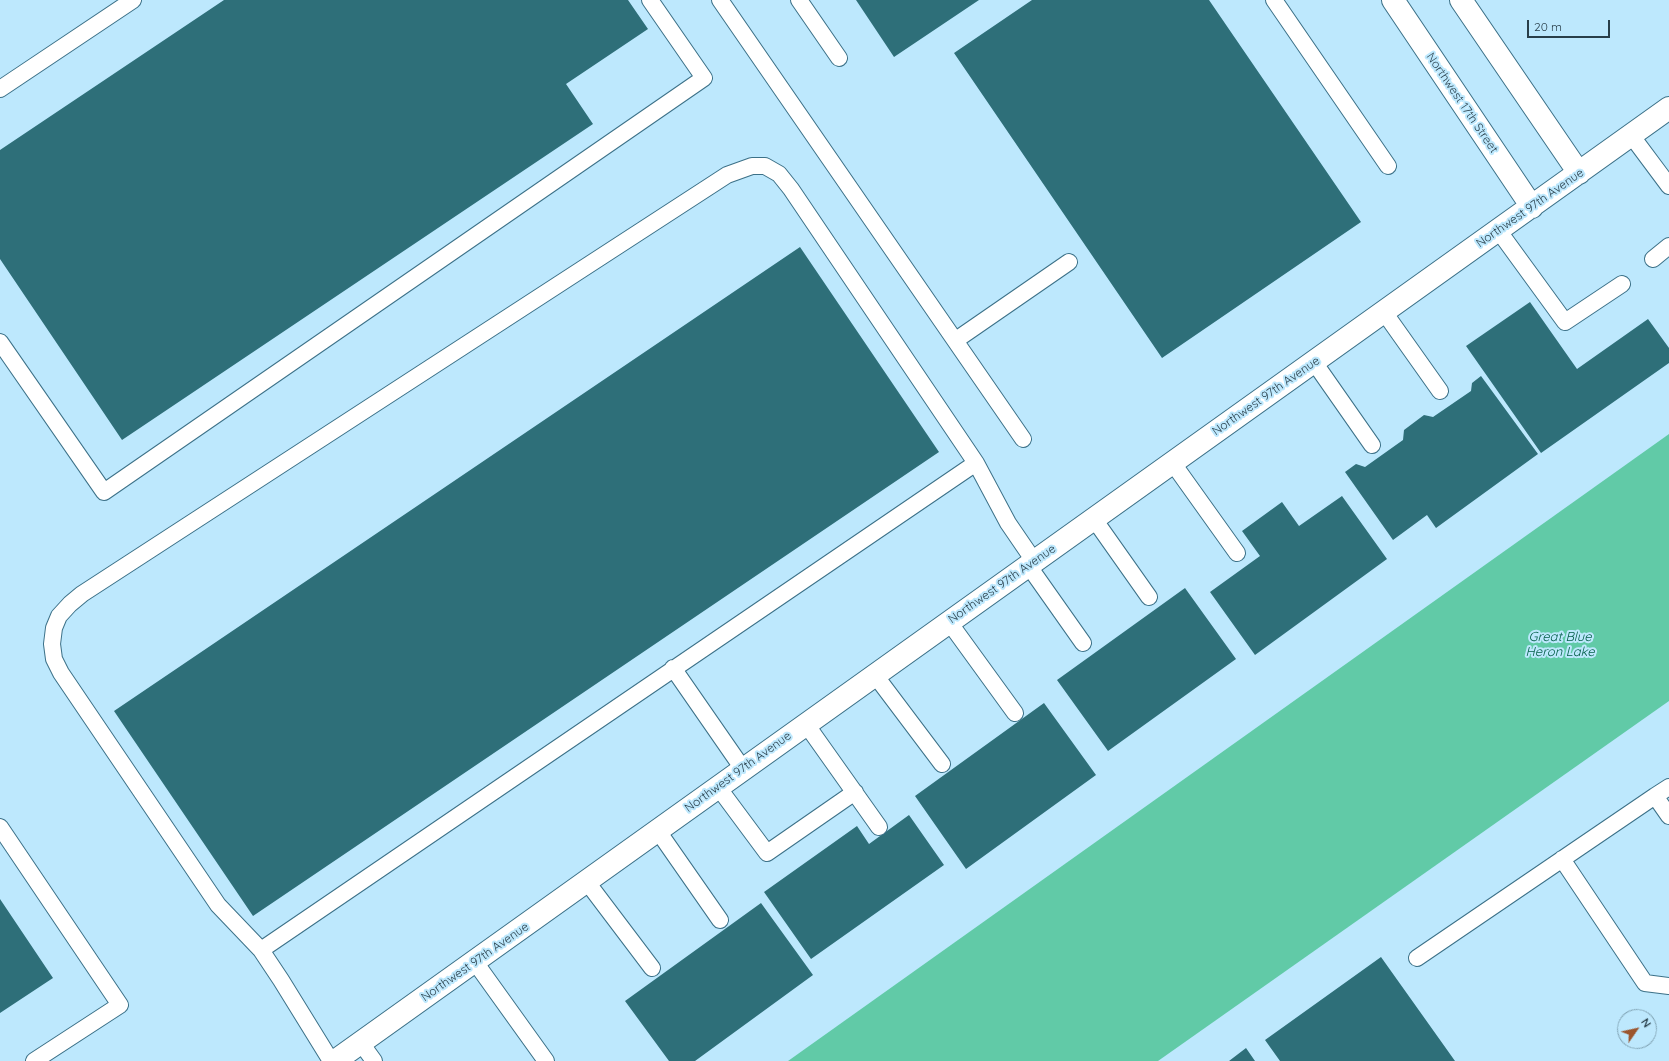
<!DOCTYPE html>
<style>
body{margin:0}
#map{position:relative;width:1669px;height:1061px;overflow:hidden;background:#bde8fd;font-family:Quicksand,sans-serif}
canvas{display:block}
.north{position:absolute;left:1617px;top:1009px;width:40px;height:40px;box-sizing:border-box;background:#bde8fd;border:1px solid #81a4b5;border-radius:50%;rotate:56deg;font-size:11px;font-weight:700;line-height:16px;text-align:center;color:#283e49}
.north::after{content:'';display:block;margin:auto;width:14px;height:18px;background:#9b552d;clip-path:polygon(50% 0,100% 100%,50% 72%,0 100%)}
.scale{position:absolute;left:1527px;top:20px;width:83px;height:18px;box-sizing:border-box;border:2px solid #283e49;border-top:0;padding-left:5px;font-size:12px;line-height:14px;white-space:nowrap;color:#283e49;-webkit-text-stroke:3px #bde8fd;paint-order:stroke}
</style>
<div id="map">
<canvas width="1669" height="1061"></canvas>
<div class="north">N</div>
<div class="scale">20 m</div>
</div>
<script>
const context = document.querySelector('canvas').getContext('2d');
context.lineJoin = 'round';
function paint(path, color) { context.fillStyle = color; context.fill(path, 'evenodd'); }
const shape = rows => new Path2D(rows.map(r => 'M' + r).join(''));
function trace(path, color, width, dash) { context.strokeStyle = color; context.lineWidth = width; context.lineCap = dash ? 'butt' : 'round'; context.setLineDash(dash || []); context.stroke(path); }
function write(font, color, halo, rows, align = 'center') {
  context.font = font + ' Quicksand,sans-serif'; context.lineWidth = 4; context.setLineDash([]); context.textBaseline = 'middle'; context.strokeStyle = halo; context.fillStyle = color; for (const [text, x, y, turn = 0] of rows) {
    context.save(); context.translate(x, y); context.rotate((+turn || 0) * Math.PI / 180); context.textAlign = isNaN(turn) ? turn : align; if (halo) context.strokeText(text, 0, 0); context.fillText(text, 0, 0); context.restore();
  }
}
paint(shape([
 [1669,434,1669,701,1158,1061,788,1061]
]), '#61caa7');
paint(shape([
 [224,0,628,0,648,29,566,84,593,124,122,440,0,259,0,150],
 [856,0,979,0,894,57],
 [1032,0,1209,0,1361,222,1162,358,954,53],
 [800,247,939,452,253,916,114,711],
 [1530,302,1577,369,1648,319,1669,348,1669,363,1541,453,1466,346],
 [1481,376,1538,454,1436,528,1427,515,1393,540,1345,472,1356,464,1365,467,1403,440,1404,430,1424,415,1433,417,1471,391,1472,383],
 [1342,496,1387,559,1255,655,1210,592,1260,556,1242,531,1282,502,1299,526],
 [1185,588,1236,659,1108,751,1057,680],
 [1044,703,1096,775,966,869,915,796],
 [909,815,944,865,811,959,764,892,857,826,869,844],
 [0,899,53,978,0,1013],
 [761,903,813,975,695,1061,669,1061,625,1001],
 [1381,957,1455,1061,1280,1061,1265,1040],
 [1246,1048,1255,1061,1229,1061]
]), '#2e6f79');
const service = shape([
 [720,0,1023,439],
 [799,0,839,58],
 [1274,0,1388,166],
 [0,89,133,0],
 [1631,135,1669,186],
 [1498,230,1565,322,1622,284],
 [1653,259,1669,246],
 [1384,312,1440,391],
 [956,340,1069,262],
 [0,342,104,492,704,78,650,0],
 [1314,362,1372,445],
 [1172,462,1237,553],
 [1094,519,1149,597],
 [1028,565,1083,643],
 [949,622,1015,713],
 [673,668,743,769],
 [875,675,942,764],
 [806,724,879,827],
 [718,787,767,853,855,792],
 [1655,796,1669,787],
 [0,827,120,1005,34,1061],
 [658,831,720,920],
 [1562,859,1645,983,1669,986],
 [587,882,652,968],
 [261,950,976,463],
 [1417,958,1655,796,1669,816],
 [475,962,546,1061],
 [361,1043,374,1061],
 [331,1061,281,980,261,950,218,905,61,673,54,659,52,644,54,628,59,616,70,604,82,594,727,175,752,166,765,166,779,174,791,189,976,463,1008,523,1034,561]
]);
const tertiary = shape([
 [1393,0,1532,207],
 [1461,0,1579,173],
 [335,1061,1669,108]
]);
trace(service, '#3c7188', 18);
trace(tertiary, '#3c7188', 24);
trace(service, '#fff', 16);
trace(tertiary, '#fff', 22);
write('12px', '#283e49', '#bde8fd', [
 ["Northwest 17th Street",1462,103,56],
 ["Northwest 97th Avenue",1530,208,-35],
 ["Northwest 97th Avenue",1266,396,-35],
 ["Northwest 97th Avenue",1002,584,-35],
 ["Northwest 97th Avenue",738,772,-36],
 ["Northwest 97th Avenue",475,962,-35]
]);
write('italic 13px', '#035e47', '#bde8fd', [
 ["Great Blue",1560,637],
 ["Heron Lake",1560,652]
]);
</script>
